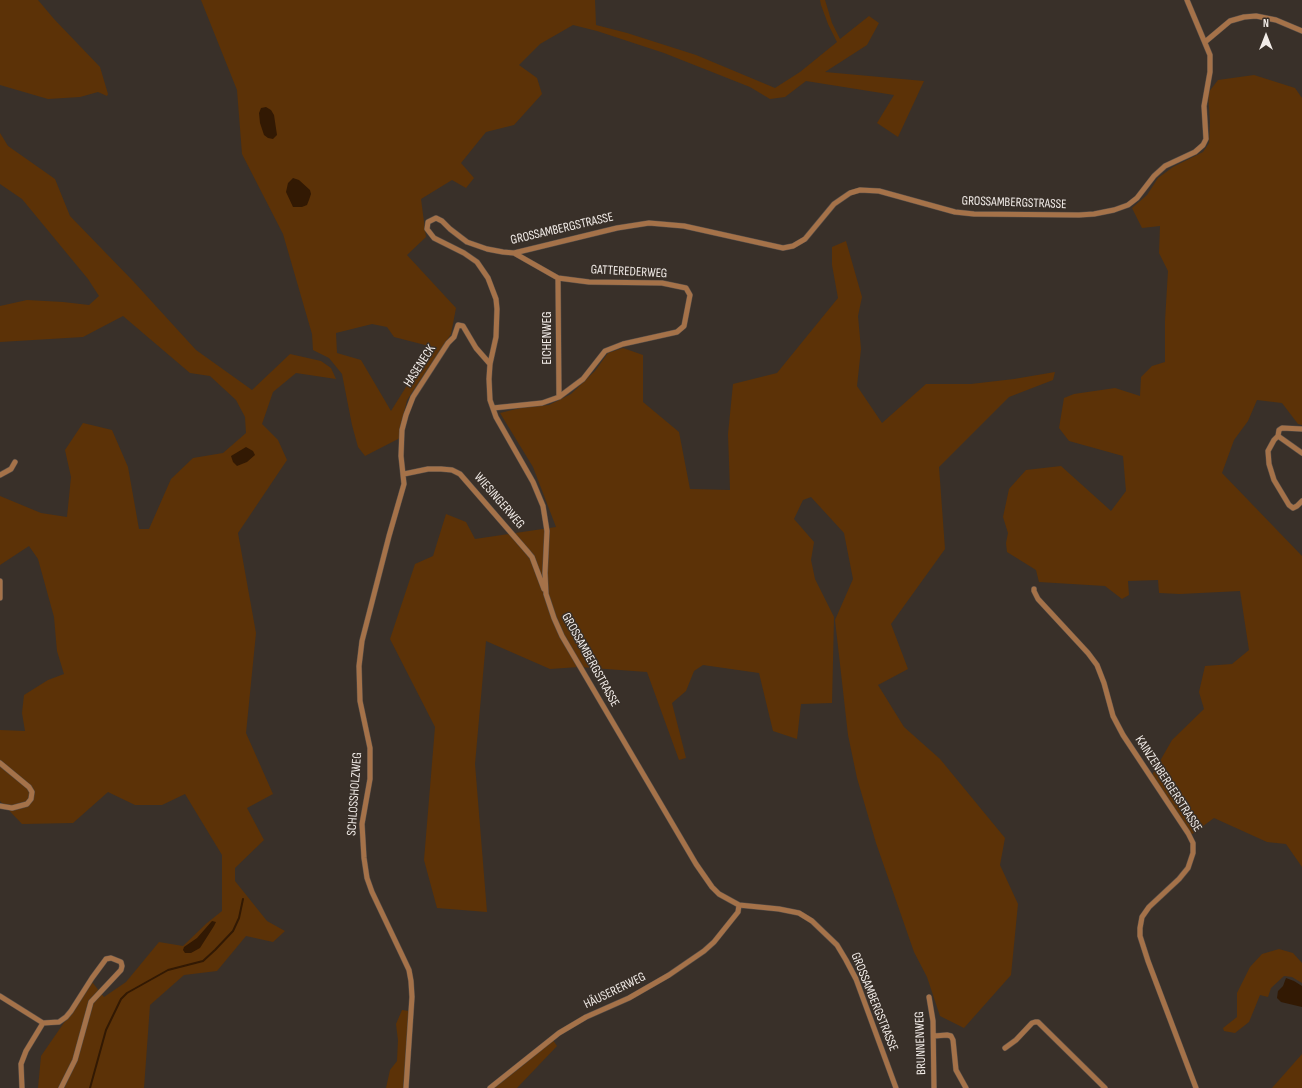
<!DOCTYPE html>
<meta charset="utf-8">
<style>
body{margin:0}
#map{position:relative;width:1302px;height:1088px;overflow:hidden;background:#393029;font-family:"Sofia Sans Condensed",sans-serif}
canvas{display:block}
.north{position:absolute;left:1246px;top:16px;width:40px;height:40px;-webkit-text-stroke:3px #393029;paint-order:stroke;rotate:0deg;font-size:11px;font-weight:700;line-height:16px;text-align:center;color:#f2ece8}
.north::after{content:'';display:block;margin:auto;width:14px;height:18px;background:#f2ece8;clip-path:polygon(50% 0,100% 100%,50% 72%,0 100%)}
</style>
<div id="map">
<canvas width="1302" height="1088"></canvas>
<div class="north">N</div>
</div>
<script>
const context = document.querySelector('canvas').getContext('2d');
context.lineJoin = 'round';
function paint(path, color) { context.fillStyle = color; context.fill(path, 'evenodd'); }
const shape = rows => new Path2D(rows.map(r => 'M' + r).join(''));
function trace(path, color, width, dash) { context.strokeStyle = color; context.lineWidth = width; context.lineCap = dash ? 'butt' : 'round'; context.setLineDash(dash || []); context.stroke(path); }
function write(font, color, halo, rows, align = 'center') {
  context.font = font + ' "Sofia Sans Condensed",sans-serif'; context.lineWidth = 3; context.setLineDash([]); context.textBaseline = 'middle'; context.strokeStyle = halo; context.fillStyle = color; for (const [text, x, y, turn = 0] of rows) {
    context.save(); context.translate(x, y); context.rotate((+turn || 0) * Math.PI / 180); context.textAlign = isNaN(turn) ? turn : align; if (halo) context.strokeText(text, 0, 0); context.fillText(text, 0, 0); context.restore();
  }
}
paint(shape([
 [0,0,38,0,54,19,100,67,108,94,107,96,98,92,80,97,48,99,0,85],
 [201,0,595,0,596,25,627,33,696,55,775,88,800,72,837,42,828,24,821,5,820,0,825,0,832,23,840,39,869,16,879,23,867,45,825,72,924,81,898,137,877,123,894,95,806,81,785,97,770,99,750,87,664,53,597,31,573,25,540,44,519,65,537,78,542,94,514,125,486,132,461,163,474,178,466,188,452,180,421,199,426,237,407,255,456,308,451,334,407,400,401,426,400,438,365,456,358,447,352,425,342,374,329,358,313,350,312,334,283,234,242,154,237,90],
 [372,324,387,327,394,337,429,346,420,369,406,387,391,411,361,360,337,353,336,333],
 [1254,75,1295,88,1302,98,1302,425,1298,424,1282,403,1257,400,1248,421,1234,440,1222,473,1302,556,1302,867,1286,844,1267,842,1214,818,1191,835,1152,775,1172,740,1204,709,1199,692,1205,666,1232,664,1249,650,1240,591,1180,594,1159,593,1158,580,1128,581,1129,595,1122,599,1105,586,1039,582,1036,570,1007,552,1006,543,1008,533,1003,517,1009,489,1026,470,1061,466,1111,511,1126,491,1123,456,1069,441,1059,428,1064,398,1074,394,1115,388,1140,396,1141,377,1152,366,1165,362,1165,321,1168,271,1159,253,1160,226,1142,228,1132,208,1147,195,1158,178,1173,167,1203,152,1209,143,1210,122,1208,93,1218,80],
 [0,133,8,146,55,179,70,216,133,281,196,350,252,390,290,354,321,361,331,368,336,379,296,373,273,392,262,424,278,440,287,460,238,533,256,633,246,733,273,794,247,808,264,840,235,868,235,881,267,921,285,931,273,942,246,936,217,971,184,975,150,1005,144,1088,38,1088,41,1056,92,982,104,997,126,982,159,942,183,946,207,923,222,911,222,855,185,794,162,805,135,805,108,792,73,823,22,824,0,801,0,730,25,731,22,713,24,695,48,680,64,674,57,651,54,617,38,559,29,546,0,565,0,496,41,513,67,517,71,477,65,450,83,423,112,430,128,467,139,529,149,529,171,479,193,458,223,453,246,433,245,417,236,400,210,376,190,373,123,316,83,337,0,342,0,306,27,300,63,302,89,305,99,296,88,279,22,199,0,184],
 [846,241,862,297,858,316,861,349,857,386,882,423,926,384,971,384,1014,379,1055,372,1053,380,1009,397,939,467,945,549,891,624,908,669,878,685,904,727,940,759,1005,838,1000,865,1018,904,1011,975,964,1028,940,1016,927,977,914,952,876,843,857,778,848,735,835,620,853,579,844,533,811,497,803,500,794,519,814,542,811,560,815,579,834,617,832,703,801,704,797,739,773,731,759,673,703,665,694,671,686,691,672,703,686,758,679,760,647,672,579,667,550,669,486,641,475,764,487,912,437,908,424,860,435,727,390,639,415,564,433,556,446,514,466,522,475,539,556,527,533,467,500,413,524,407,549,405,571,394,595,371,608,353,623,348,643,355,643,402,679,432,690,489,730,490,728,434,733,384,777,373,838,298,832,265,832,247],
 [1279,949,1293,953,1302,963,1302,983,1292,977,1284,976,1271,988,1268,997,1260,995,1249,1022,1235,1033,1224,1031,1223,1028,1237,1017,1237,993,1250,967,1262,954],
 [402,1010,409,1011,405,1088,386,1088,390,1070,397,1061,398,1040,396,1024],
 [553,1040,557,1046,517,1088,493,1088,522,1066],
 [1302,1054,1302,1088,1272,1088]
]), '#5c3207');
paint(shape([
 [266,107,271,110,274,115,277,135,273,139,268,138,264,135,260,123,259,113,261,108],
 [293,178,299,180,310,190,311,194,309,200,307,205,302,207,293,207,286,192,288,183],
 [246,447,253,451,255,455,247,462,237,466,233,462,231,456],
 [212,921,216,922,214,926,200,948,191,953,185,953,183,950,184,947,197,938],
 [1286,978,1294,981,1302,986,1302,1007,1281,1002,1277,998,1278,991,1283,986]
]), '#321903');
trace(shape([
 [90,1088,106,1030,121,999,127,993,168,970,203,961,215,950,233,931,239,918,243,899]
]), '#321903', 2);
const minor = shape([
 [1205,42,1230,21,1244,17,1256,16,1276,20,1302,31],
 [558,278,559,397],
 [493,408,542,403,559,397,583,379,605,351,623,344,677,332,684,326,690,295,686,288,662,283,589,282,558,278,514,253],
 [1278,436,1274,440,1268,451,1269,464,1274,480,1289,505,1293,508,1297,506,1302,501],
 [1278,436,1279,430,1282,428,1302,429],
 [1278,436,1302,453],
 [404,474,428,469,441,469,452,470,460,474,527,551,532,557,544,589],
 [0,475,11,469,15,462],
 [0,581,0,598],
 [1034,589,1034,591,1038,599,1088,653,1097,665,1104,683,1113,716,1123,735,1188,833,1193,843,1193,853,1188,868,1179,879,1149,907,1142,917,1140,928,1140,936,1148,961,1196,1088],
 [0,763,29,787,32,792,31,799,27,804,12,808,0,806],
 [0,996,43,1023,59,1022,66,1017,71,1011,92,978,106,959,111,958,121,962,122,966,121,970,91,1002,75,1060,61,1088],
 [929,997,933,1021,934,1088],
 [934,1036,947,1035,951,1036,953,1040,956,1070,966,1088],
 [1005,1048,1016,1040,1032,1023,1035,1022,1038,1022,1105,1088],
 [22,1088,21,1064,26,1051,43,1023],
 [406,1088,412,997,411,981,409,970,401,953,372,892,367,878,364,858,362,824,370,779,370,748,360,701,359,666,362,641,389,536,404,484,401,456,402,430,406,415,413,397,448,343,454,337,458,325,463,326,476,348,490,364],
 [490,1088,559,1033,586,1017,629,998,669,975,704,951,714,942,738,912,739,905],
 [896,1088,856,979,846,960,837,945,812,921,799,913,779,909,739,905,719,894,712,887,696,864,562,636,554,618,546,594,545,573,547,531,543,506,533,482,496,417,490,400,489,379,490,364,496,337,497,309,496,299,488,278,477,262,464,253,434,238,427,229,428,222,436,218,442,221,450,229,467,242,487,249,503,252,514,253,617,228,649,223,684,226,783,248,793,246,805,239,834,204,850,193,860,190,879,191,955,212,974,214,1079,215,1094,214,1114,210,1128,205,1137,198,1154,176,1165,166,1195,152,1203,145,1206,139,1204,106,1210,72,1210,55,1187,0]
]);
trace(minor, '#574e48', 6);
trace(minor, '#a57249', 5);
write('13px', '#f2ece8', '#393029', [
 ["GROSSAMBERGSTRASSE",1014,203,2],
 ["GROSSAMBERGSTRASSE",562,229,-13],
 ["GATTEREDERWEG",629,272,3],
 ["EICHENWEG",548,338,-90],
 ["HASENECK",420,366,-57],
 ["WIESINGERWEG",499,501,49],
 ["GROSSAMBERGSTRASSE",590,660,61],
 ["KAINZENBERGERSTRASSE",1168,784,57],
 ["SCHLOSSHOLZWEG",355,794,-86],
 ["HÄUSERERWEG",615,991,-26],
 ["GROSSAMBERGSTRASSE",874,1002,68],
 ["BRUNNENWEG",921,1043,-92]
]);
</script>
